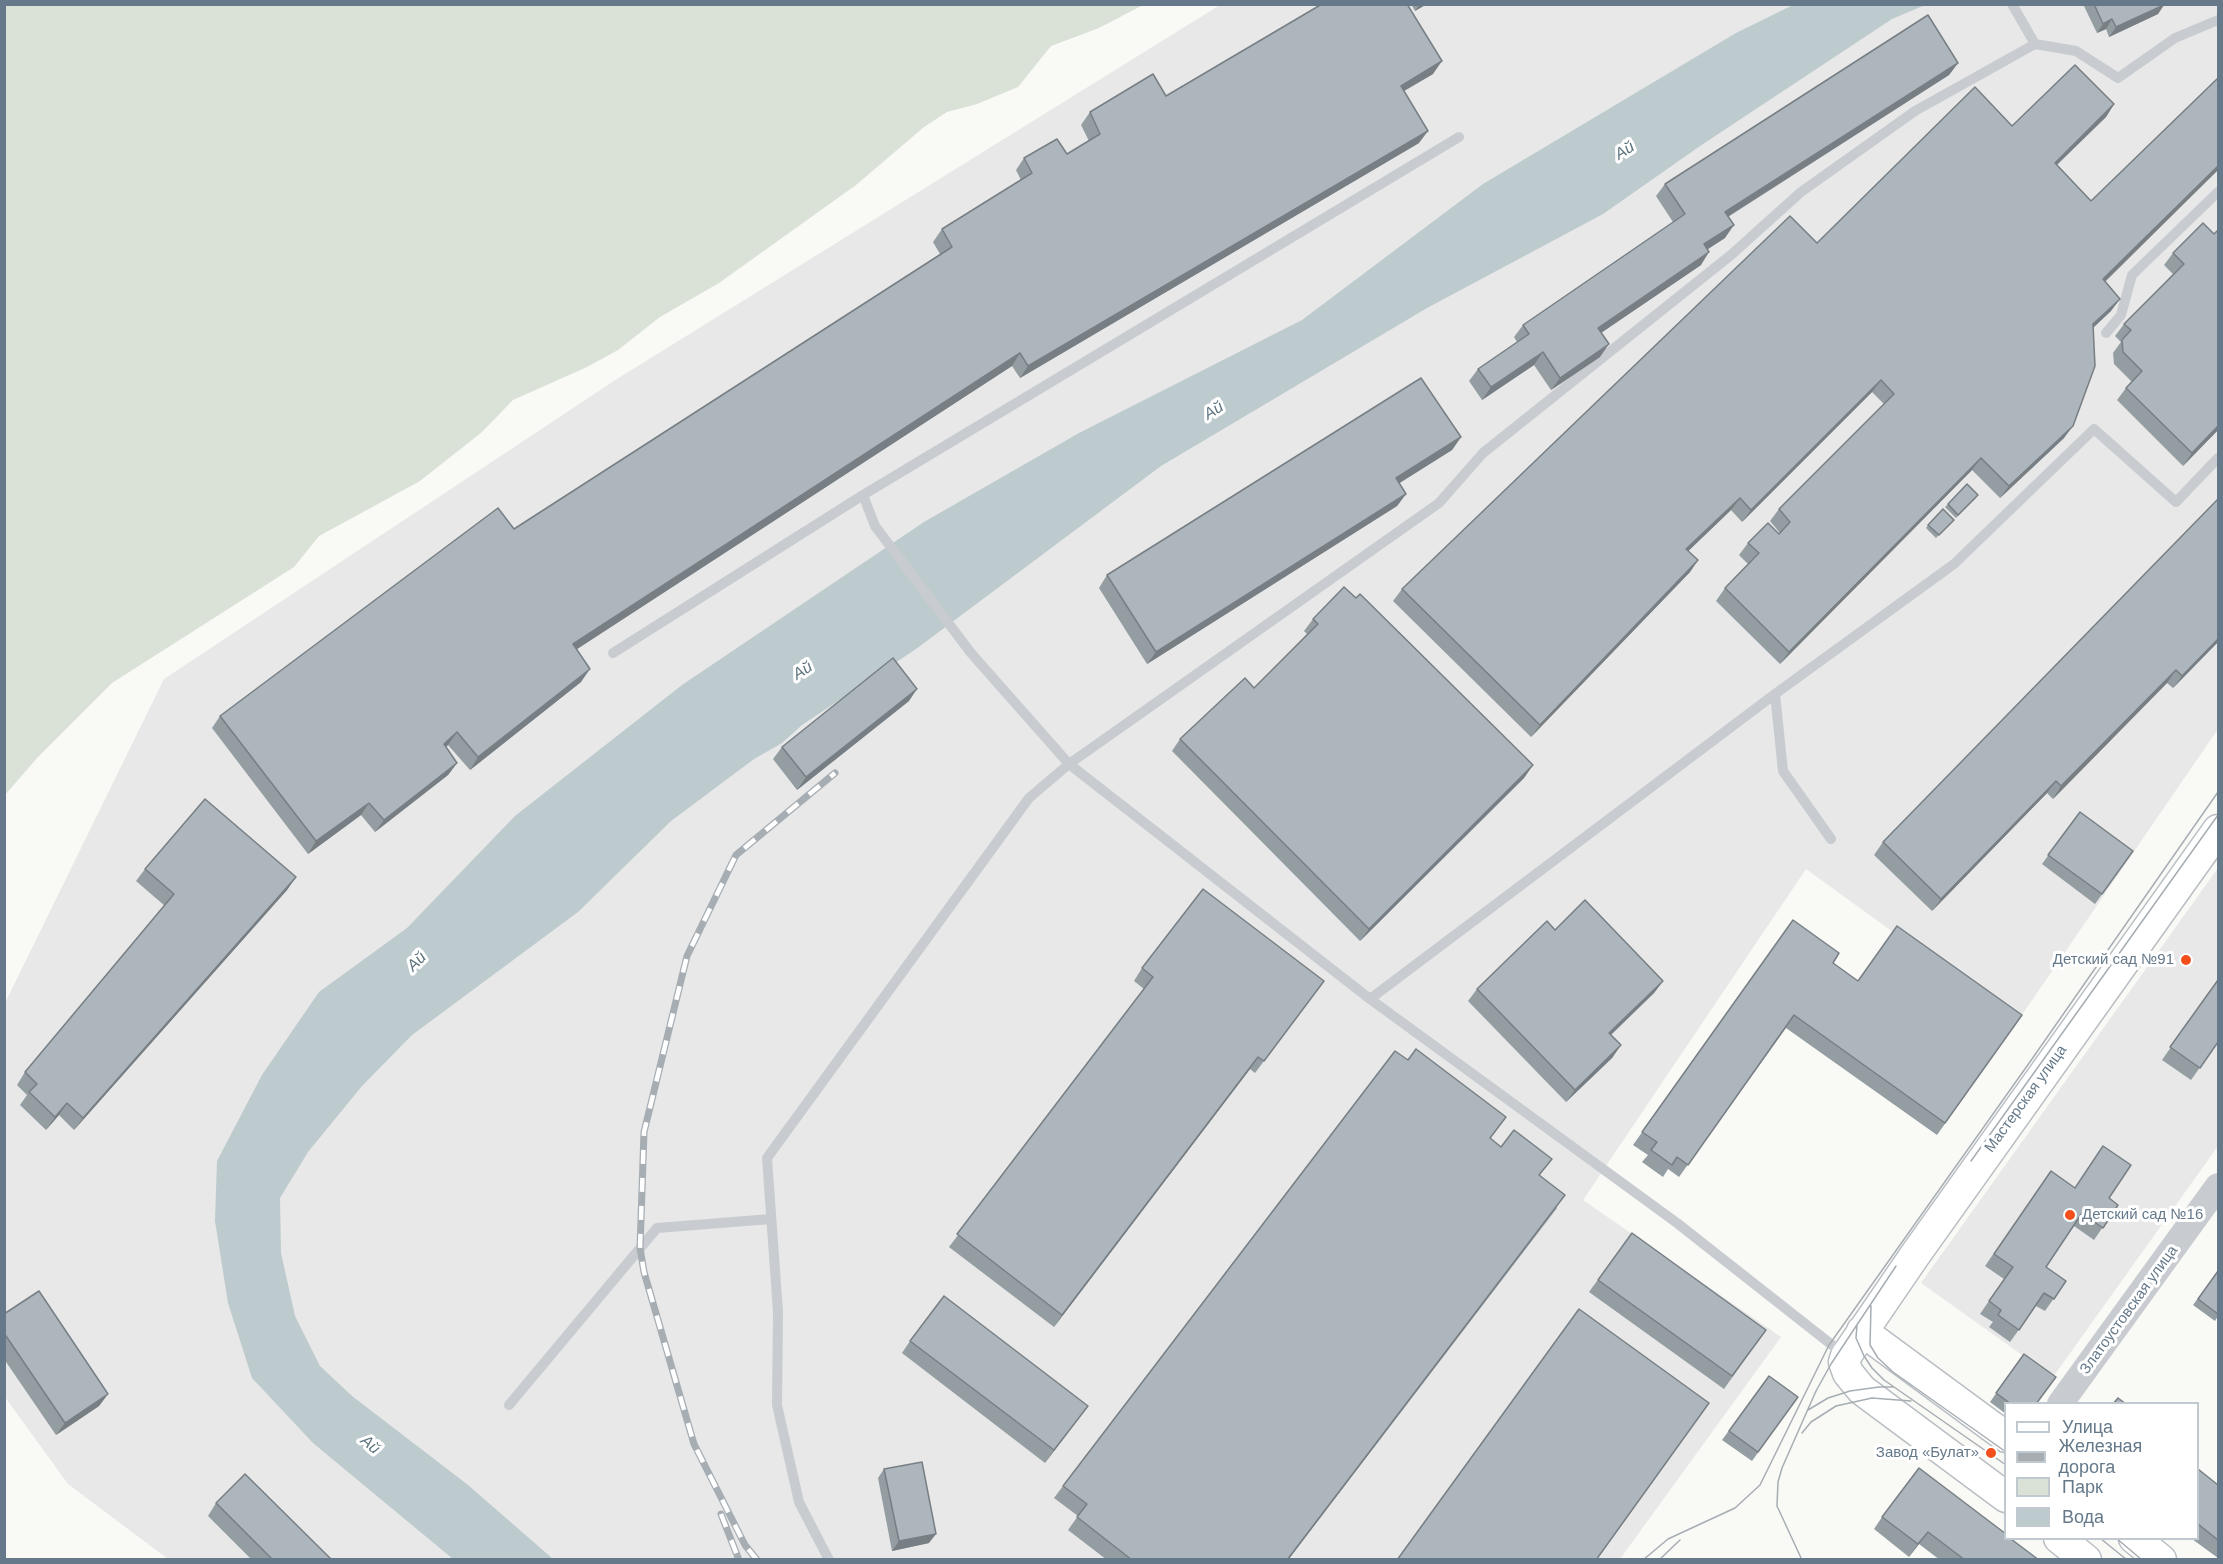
<!DOCTYPE html>
<meta charset="utf-8">
<style>
body{margin:0}
#map{position:relative;width:2223px;height:1564px;overflow:hidden;background:#f9f9f6;font-family:Arial,sans-serif}
canvas{display:block}
.frame{position:absolute;inset:0;border:6px solid #65798a;pointer-events:none}
.legend{position:absolute;left:2004px;top:1402px;width:195px;height:138px;box-sizing:border-box;background:#fff;border:2px solid #c1c9d0;margin:0;padding:8px 10px;list-style:none;font-size:18px;color:#65798a}
.legend li{display:flex;align-items:center;gap:12px;height:30px}
.legend b{width:30px;border:2px solid #c1c9d0}
</style>
<div id="map">
<canvas width="2223" height="1564"></canvas>
<div class="frame"></div>
<ul class="legend">
<li><b style="height:8px;background:#fff"></b>Улица</li>
<li><b style="height:8px;background:#a6adb3"></b>Железная дорога</li>
<li><b style="height:16px;background:#dae1d7"></b>Парк</li>
<li><b style="height:16px;background:#bdcace"></b>Вода</li>
</ul>
</div>
<script>
const context = document.querySelector('canvas').getContext('2d');
context.lineJoin = 'round';
function paint(path, color) { context.fillStyle = color; context.fill(path, 'evenodd'); }
const shape = rows => new Path2D(rows.map(r => 'M' + r).join(''));
function trace(path, color, width, dash) { context.strokeStyle = color; context.lineWidth = width; context.lineCap = dash ? 'butt' : 'round'; context.setLineDash(dash || []); context.stroke(path); }
function write(font, color, halo, rows, align = 'center') {
  context.font = font + ' Arial,sans-serif'; context.lineWidth = 6; context.setLineDash([]); context.textBaseline = 'middle'; context.strokeStyle = halo; context.fillStyle = color; for (const [text, x, y, turn = 0] of rows) {
    context.save(); context.translate(x, y); context.rotate((+turn || 0) * Math.PI / 180); context.textAlign = isNaN(turn) ? turn : align; if (halo) context.strokeText(text, 0, 0); context.fillText(text, 0, 0); context.restore();
  }
}
paint(shape([
 [1220,5,2218,5,2218,729,2017,1022,1806,869,1583,1200,1781,1337,1620,1559,168,1559,68,1484,5,1397,4,1005,164,679,617,379],
 [2218,868,2218,1146,2053,1377,1921,1283]
]), '#e7e8e7');
paint(shape([
 [5,4,1143,4,1143,5,1099,28,1051,46,1018,87,977,104,947,112,924,127,856,185,719,283,660,317,618,350,587,367,513,400,482,432,420,481,319,536,294,567,112,683,38,757,5,795]
]), '#dae1d7');
paint(shape([
 [1793,5,1925,5,1892,19,1700,146,1603,214,1427,308,1161,466,916,649,802,725,782,743,754,759,671,821,578,912,412,1035,362,1086,308,1152,280,1198,281,1253,295,1316,320,1366,352,1396,468,1485,553,1559,453,1559,313,1443,252,1378,228,1303,215,1221,217,1161,262,1075,319,992,407,928,515,816,682,685,924,522,1079,433,1302,320,1483,184,1736,33]
]), '#bdcace');
const secondary = shape([
 [1862,1331,2006,1437],
 [2006,1497,1862,1390,1848,1373,1844,1362,1846,1356,1915,1255,2218,830],
 [2059,1538,2086,1560],
 [2134,1538,2161,1560]
]);
trace(secondary, '#b8bec3', 33);
trace(shape([
 [2012,4,2035,44],
 [2106,333,2121,315,2132,275,2218,192],
 [863,495,875,526,971,653,1069,764,1370,999,1677,1223,1846,1356],
 [613,653,863,495,1459,137],
 [1831,839,1783,771,1775,694,1954,564,2094,429,2176,502,2218,458],
 [1370,999,1775,694],
 [509,1405,657,1228,771,1219],
 [829,1560,799,1502,777,1405,778,1312,767,1158,1029,798,1069,764,1439,503,1483,453,1731,255,1801,192,1915,111,2035,44,2076,51,2118,78,2175,38,2218,20]
]), '#c8ccd0', 10);
trace(shape([
 [2060,1404,2218,1186]
]), '#c8ccd0', 26);
trace(secondary, '#fff', 30);
trace(shape([
 [1971,1161,2218,815],
 [1871,1306,1870,1345,1878,1358,1893,1372,2006,1452],
 [1857,1325,1856,1338,1864,1356,1872,1368,1884,1380,2006,1465],
 [1808,1410,1828,1398,1850,1391,1879,1387,1893,1387],
 [1802,1433,1811,1422,1836,1406,1872,1398,1911,1401],
 [2100,1538,2127,1560],
 [2116,1538,2142,1560],
 [1643,1560,1668,1539,1735,1508,1760,1485,1829,1345,2032,1059,2218,792],
 [1659,1560,1680,1540],
 [1802,1560,1777,1506,1778,1482,1782,1468,1816,1391,1831,1364,1896,1266]
]), '#a6adb3', 1.5);
const rail = shape([
 [721,1514,739,1560],
 [757,1560,745,1545,694,1444,644,1272,640,1248,644,1132,687,956,736,855,835,773]
]);
trace(rail, '#a6adb3', 7);
trace(rail, '#fff', 4.5, [14]);
paint(shape([
 [1322,4,1408,4,1433,74,1404,91,1419,143,1020,378,1012,366,576,649,581,682,470,770,448,745,446,747,457,763,448,775,375,832,361,815,308,854,212,728,220,716,514,529,940,254,933,242,942,229,1021,180,1016,170,1024,158,1067,154,1089,141,1081,125,1090,112,1166,96],
 [1411,4,1427,4,1415,11],
 [2083,4,2164,4,2158,14,2109,37,2106,29,2097,33],
 [1958,63,1949,75,1728,217,1725,238,1707,249,1701,265,1601,333,1600,357,1551,390,1534,365,1482,400,1469,381,1478,369,1517,342,1514,337,1523,325,1673,222,1656,196,1665,184],
 [2218,78,2218,170,2105,282,2111,311,2093,328,2064,438,2000,498,1972,470,1780,664,1716,601,1725,588,1748,564,1739,555,1748,543,1779,534,1780,533,1770,521,1779,509,1884,404,1872,392,1742,522,1731,510,1688,551,1698,560,1690,572,1531,737,1393,601,1402,589,1817,243,2012,126,2114,104,2106,117,2057,165,2091,201],
 [2218,230,2218,430,2183,466,2117,400,2126,388,2132,382,2114,364,2113,353,2121,342,2115,336,2124,324,2173,274,2164,265,2173,253,2214,234],
 [1461,437,1452,450,1399,483,1406,494,1397,506,1147,664,1099,588,1107,575],
 [1976,498,1956,518,1945,507,1948,504],
 [1954,520,1936,538,1926,528,1928,525],
 [1313,619,1533,765,1524,778,1360,941,1172,751,1180,739,1254,688,1307,634,1304,631],
 [2218,642,2173,688,2167,683,2053,799,2047,793,1932,911,1874,855,1883,842],
 [909,701,797,790,773,759,782,747],
 [2080,812,2133,851,2095,904,2042,864],
 [145,869,296,877,287,890,74,1130,59,1115,46,1130,20,1105,27,1095,17,1085,25,1072,165,906,136,881],
 [1793,920,1833,963,1858,981,2022,1015,1937,1135,1786,1028,1679,1177,1668,1169,1663,1177,1642,1162,1648,1155,1633,1145],
 [1555,930,1663,981,1654,993,1611,1035,1621,1045,1612,1058,1566,1102,1468,1001,1477,989],
 [1142,968,1324,981,1255,1073,1250,1069,1054,1327,949,1247,1144,989,1134,981],
 [2218,980,2218,1042,2191,1080,2162,1060],
 [1490,1139,1540,1176,1557,1208,1288,1560,1107,1560,1068,1530,1078,1516,1054,1498,1063,1486],
 [2051,1171,2075,1188,2109,1198,2118,1205,2094,1240,2074,1226,2046,1267,2066,1281,2045,1311,2036,1306,2010,1342,1989,1327,1993,1322,1980,1314,2004,1279,1985,1266],
 [1632,1233,1766,1330,1724,1389,1589,1292],
 [2218,1271,2218,1316,2215,1321,2193,1305],
 [4,1314,108,1394,99,1406,56,1435,4,1359],
 [910,1341,1088,1406,1045,1463,902,1353],
 [2024,1354,2036,1404,2006,1404,2006,1414,1990,1402],
 [1769,1376,1798,1397,1752,1461,1722,1440],
 [884,1469,929,1543,892,1551,878,1478],
 [2198,1469,2218,1485,2218,1558,2192,1539,2198,1539],
 [216,1503,332,1560,252,1560,208,1516],
 [1882,1517,2039,1560,1940,1560,1919,1544,1909,1557,1874,1529]
]), '#949da2');
paint(shape([
 [1420,4,1427,4,1415,11],
 [2164,5,2158,14,2109,37,2116,27],
 [2112,19,2106,29,2097,33,2103,24],
 [1442,61,1433,74,1392,98,1401,86],
 [1958,63,1949,75,1716,224,1725,212],
 [2114,104,2106,117,2046,175,2055,163],
 [1428,131,1419,143,1020,378,1028,366],
 [2218,166,2218,170,2094,292,2103,279],
 [1734,225,1725,238,1696,257,1704,244],
 [1709,252,1701,265,1589,341,1598,328],
 [2120,299,2111,311,2084,336,2093,324],
 [1609,344,1600,357,1551,390,1560,378],
 [1543,352,1534,365,1482,400,1491,387],
 [1020,353,1012,366,565,657,573,644],
 [1881,380,1872,392,1742,522,1751,510],
 [2073,426,2064,438,2000,498,2009,486],
 [2218,426,2218,430,2183,466,2192,453],
 [1461,437,1452,450,1387,491,1396,478],
 [1981,458,1972,470,1780,664,1789,652],
 [1406,494,1397,506,1147,664,1156,652],
 [1740,498,1731,510,1677,562,1686,549],
 [1698,560,1690,572,1531,737,1540,725],
 [2218,639,2218,642,2173,688,2182,676],
 [590,669,581,682,470,770,478,757],
 [2176,670,2167,683,2053,799,2061,786],
 [917,689,909,701,797,790,806,777],
 [457,732,448,745,435,756,444,744],
 [457,763,448,775,375,832,384,820],
 [1533,765,1524,778,1360,941,1369,929],
 [2056,781,2047,793,1932,911,1941,899],
 [369,803,361,815,308,854,316,841],
 [296,877,287,890,74,1130,83,1118],
 [1663,981,1654,993,1600,1045,1609,1033],
 [1621,1045,1612,1058,1566,1102,1575,1090],
 [1258,1057,1250,1069,1054,1327,1062,1315],
 [67,1103,59,1115,46,1130,55,1117],
 [1565,1195,1288,1560,1287,1560],
 [108,1394,99,1406,56,1435,65,1423],
 [1088,1406,1079,1418,1045,1463,1054,1450],
 [1928,1532,1919,1544,1909,1557,1918,1544],
 [936,1534,929,1543,892,1551,899,1541]
]), '#787f84');
const building = shape([
 [1322,4,1407,4,1442,61,1401,86,1428,131,1028,366,1020,353,573,644,590,669,478,757,457,732,444,744,457,763,384,820,369,803,316,841,220,716,498,508,514,529,952,247,942,229,1032,173,1024,158,1057,139,1067,154,1100,134,1090,112,1153,74,1166,96,1322,4],
 [2094,4,2164,4,2164,5,2116,27,2112,19,2103,24,2094,4],
 [1928,15,1958,63,1725,212,1734,225,1704,244,1709,252,1598,328,1609,344,1560,378,1543,352,1491,387,1478,369,1529,334,1523,325,1685,214,1665,184,1928,15],
 [2075,65,2114,104,2055,163,2091,201,2218,78,2218,166,2103,279,2120,299,2093,324,2095,366,2073,426,2009,486,1981,458,1789,652,1725,588,1759,553,1748,543,1768,523,1779,534,1790,522,1779,509,1894,394,1881,380,1751,510,1740,498,1686,549,1698,560,1540,725,1402,589,1790,216,1817,243,1975,87,2012,126,2075,65],
 [2203,223,2214,234,2218,230,2218,426,2192,453,2126,388,2142,371,2123,352,2122,340,2131,330,2124,324,2184,264,2173,253,2203,223],
 [1421,378,1461,437,1396,478,1406,494,1156,652,1107,575,1421,378],
 [1967,484,1978,495,1958,515,1948,504,1967,484],
 [2218,499,2218,639,2182,676,2176,670,2061,786,2056,781,1941,899,1883,842,2218,499],
 [1943,509,1954,520,1939,535,1928,525,1943,509],
 [1344,587,1356,598,1360,594,1533,765,1369,929,1180,739,1245,678,1254,688,1318,624,1313,619,1344,587],
 [893,658,917,689,806,777,782,747,893,658],
 [205,799,296,877,83,1118,67,1103,55,1117,29,1092,37,1084,25,1072,174,894,145,869,205,799],
 [2080,812,2133,851,2102,894,2048,855,2080,812],
 [1203,889,1324,981,1264,1061,1258,1057,1062,1315,957,1234,1153,977,1142,968,1203,889],
 [1585,900,1663,981,1609,1033,1621,1045,1575,1090,1477,989,1547,921,1555,930,1585,900],
 [1793,920,1839,953,1833,963,1858,981,1897,926,2022,1015,1945,1123,1794,1015,1688,1165,1677,1157,1672,1165,1651,1150,1657,1142,1642,1132,1793,920],
 [2218,980,2218,1042,2200,1068,2170,1047,2218,980],
 [1416,1049,1506,1117,1490,1138,1501,1147,1514,1130,1552,1159,1539,1175,1565,1195,1287,1560,1132,1560,1077,1517,1087,1504,1063,1486,1395,1051,1408,1060,1416,1049],
 [2103,1146,2131,1165,2109,1198,2118,1205,2103,1228,2082,1213,2046,1267,2066,1281,2054,1299,2044,1293,2019,1330,1998,1315,2001,1310,1989,1301,2013,1267,1994,1254,2051,1171,2075,1188,2103,1146],
 [1632,1233,1766,1330,1732,1376,1598,1280,1632,1233],
 [2218,1271,2218,1314,2198,1299,2218,1271],
 [39,1291,108,1394,65,1423,4,1333,4,1314,39,1291],
 [944,1296,1088,1406,1054,1450,910,1341,944,1296],
 [1579,1309,1709,1403,1596,1560,1397,1560,1579,1309],
 [2024,1354,2056,1377,2036,1404,2011,1404,1996,1393,2024,1354],
 [1769,1376,1798,1397,1758,1452,1729,1431,1769,1376],
 [2118,1398,2126,1404,2113,1404,2118,1398],
 [922,1462,936,1534,899,1541,884,1469,922,1462],
 [1919,1468,2006,1534,2006,1539,2011,1539,2039,1560,1965,1560,1928,1532,1918,1544,1882,1517,1919,1468],
 [2198,1469,2218,1485,2218,1540,2198,1524,2198,1469],
 [245,1474,332,1560,273,1560,216,1503,245,1474]
]);
paint(building, '#acb6bc');
trace(building, '#787f84', 1.5);
for (const [x, y, r, color] of [
 [2186,960,6,"#f24f1d"],
 [2070,1215,6,"#f24f1d"],
 [1991,1453,6,"#f24f1d"]
]) { const dot = new Path2D(); dot.arc(x, y, r, 0, 2 * Math.PI); context.fillStyle = color; context.fill(dot); trace(dot, '#fff', 2); }
write('15px', '#65798a', '#fff', [
 ["Детский сад №91",2174,960],
 ["Детский сад №16",2082,1215,"left"],
 ["Завод «Булат»",1979,1453]
], 'right');
write('15px', '#65798a', '#fff', [
 ["Мастерская улица",2026,1099,-54],
 ["Златоустовская улица",2129,1310,-54]
]);
write('italic 16px', '#5c747e', '#fff', [
 ["Ай",1625,151,-32],
 ["Ай",1214,411,-32],
 ["Ай",803,671,-32],
 ["Ай",417,962,-45],
 ["Ай",370,1445,40]
]);
</script>
